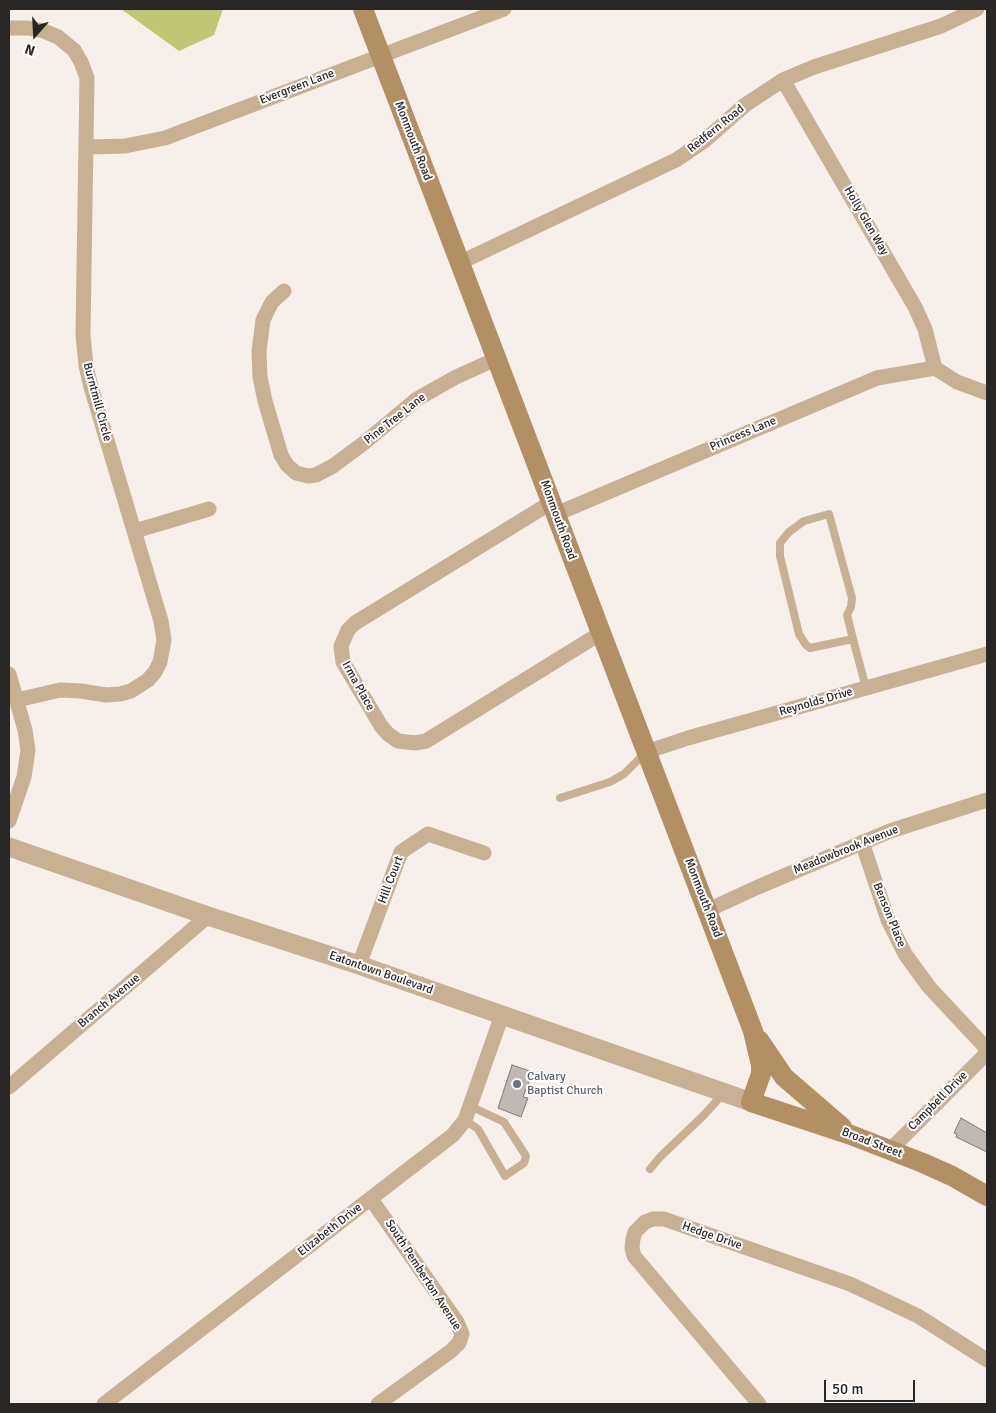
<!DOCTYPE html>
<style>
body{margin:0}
#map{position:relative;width:996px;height:1413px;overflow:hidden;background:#f7efea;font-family:Signika,sans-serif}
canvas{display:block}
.frame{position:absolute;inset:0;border:10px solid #292725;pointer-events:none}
.north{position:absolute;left:10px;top:10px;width:50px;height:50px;-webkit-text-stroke:4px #fefefe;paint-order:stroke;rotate:199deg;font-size:14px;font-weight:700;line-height:20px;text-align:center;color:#292725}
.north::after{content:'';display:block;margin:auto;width:18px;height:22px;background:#292725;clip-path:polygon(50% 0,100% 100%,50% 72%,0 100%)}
.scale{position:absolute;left:824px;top:1380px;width:91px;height:22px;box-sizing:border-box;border:2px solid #292725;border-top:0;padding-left:6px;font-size:15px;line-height:18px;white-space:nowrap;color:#292725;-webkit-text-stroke:4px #fefefe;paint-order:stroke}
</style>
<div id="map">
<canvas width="996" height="1413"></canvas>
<div class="frame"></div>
<div class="north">N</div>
<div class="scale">50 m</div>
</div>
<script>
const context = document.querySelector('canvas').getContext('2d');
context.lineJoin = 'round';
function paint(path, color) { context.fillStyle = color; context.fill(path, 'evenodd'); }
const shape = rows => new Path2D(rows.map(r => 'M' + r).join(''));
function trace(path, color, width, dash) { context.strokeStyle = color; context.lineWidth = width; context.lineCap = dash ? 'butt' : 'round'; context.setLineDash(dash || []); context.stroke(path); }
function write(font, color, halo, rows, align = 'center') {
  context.font = font + ' Signika,sans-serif'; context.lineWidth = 4; context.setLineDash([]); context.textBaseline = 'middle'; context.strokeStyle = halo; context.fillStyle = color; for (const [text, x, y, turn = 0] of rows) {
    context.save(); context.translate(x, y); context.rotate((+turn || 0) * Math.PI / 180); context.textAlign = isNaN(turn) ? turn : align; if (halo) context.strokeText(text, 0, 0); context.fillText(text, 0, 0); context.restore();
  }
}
paint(shape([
 [121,9,223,9,214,35,179,51]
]), '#bfc774');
const building = shape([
 [512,1065,533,1072,523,1097,528,1098,521,1117,498,1108,512,1065],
 [961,1118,987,1133,987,1152,956,1137,957,1134,954,1133,961,1118]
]);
paint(building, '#bfb8b3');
trace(building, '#807a75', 1);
trace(shape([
 [853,639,847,615,851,607,852,598,829,514,804,521,789,532,780,543,780,556,799,634,806,645,810,648,853,639,866,688],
 [560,798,610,782,624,774,645,753],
 [465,1120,478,1129,505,1176,524,1163,526,1156,504,1122,470,1106],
 [650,1169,661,1156,703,1116,723,1094]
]), '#c8b093', 8);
trace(shape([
 [9,28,28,28,44,31,58,37,74,50,81,62,87,78,83,335,86,366,91,387,161,621,164,640,160,662,155,672,148,680,131,691,120,694,106,695,81,691,60,690,17,700],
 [783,80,915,307,925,329,935,368],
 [87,147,125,146,165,138,504,9],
 [459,263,676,160,704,141,745,105,783,80,814,67,941,26,977,9],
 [284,291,272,302,263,320,259,351,260,377,265,401,281,455,287,465,296,473,308,476,316,475,333,466,364,443,417,399,456,377,496,359],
 [935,368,957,382,987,393],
 [552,502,355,623,348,630,341,646,343,662,381,726,388,734,398,741,415,743,426,741,601,633],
 [556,514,877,378,935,368],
 [135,531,209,509],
 [9,674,25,730,28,750,24,777,9,821],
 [646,752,688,738,987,654],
 [862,842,888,920,905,954,929,987,987,1049],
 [708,910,758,887,890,831,987,800],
 [359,965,401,852,428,834,484,853],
 [9,1087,208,916],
 [890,1150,987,1053],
 [371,1199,457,1322,462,1334,459,1343,451,1351,378,1404],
 [104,1404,453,1135,465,1120,502,1015],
 [759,1404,634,1256,632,1248,633,1239,635,1232,645,1222,653,1219,664,1219,850,1284,918,1316,987,1360]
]), '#c8b093', 15);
trace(shape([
 [9,847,208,916,359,965,751,1102]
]), '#c8b093', 19);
trace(shape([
 [363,9,753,1031,761,1065,761,1074,751,1102,851,1135,923,1163,952,1176,987,1196],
 [759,1040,784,1077,842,1127]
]), '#b39064', 20);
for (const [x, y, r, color] of [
 [517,1084,5,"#6b7280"]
]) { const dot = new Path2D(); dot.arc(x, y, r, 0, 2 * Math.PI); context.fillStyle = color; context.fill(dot); trace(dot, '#fefefe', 2); }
write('12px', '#292725', '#fefefe', [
 ["Evergreen Lane",297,87,-21],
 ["Redfern Road",716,129,-39],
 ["Monmouth Road",413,141,69],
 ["Holly Glen Way",866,221,60],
 ["Burntmill Circle",97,402,75],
 ["Pine Tree Lane",395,419,-38],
 ["Princess Lane",743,434,-23],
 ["Monmouth Road",558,520,70],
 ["Irma Place",358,686,61],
 ["Reynolds Drive",816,702,-16],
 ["Meadowbrook Avenue",846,850,-22],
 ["Hill Court",391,880,-69],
 ["Monmouth Road",703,898,69],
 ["Benson Place",889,915,68],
 ["Eatontown Boulevard",381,973,19],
 ["Branch Avenue",109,1001,-40],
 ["Campbell Drive",938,1101,-45],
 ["Broad Street",872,1143,21],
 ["Elizabeth Drive",330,1230,-38],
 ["Hedge Drive",712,1236,19],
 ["South Pemberton Avenue",423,1275,57]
]);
write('12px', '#5b616d', '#fefefe', [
 ["Calvary",527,1077],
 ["Baptist Church",527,1091]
], 'left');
</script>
